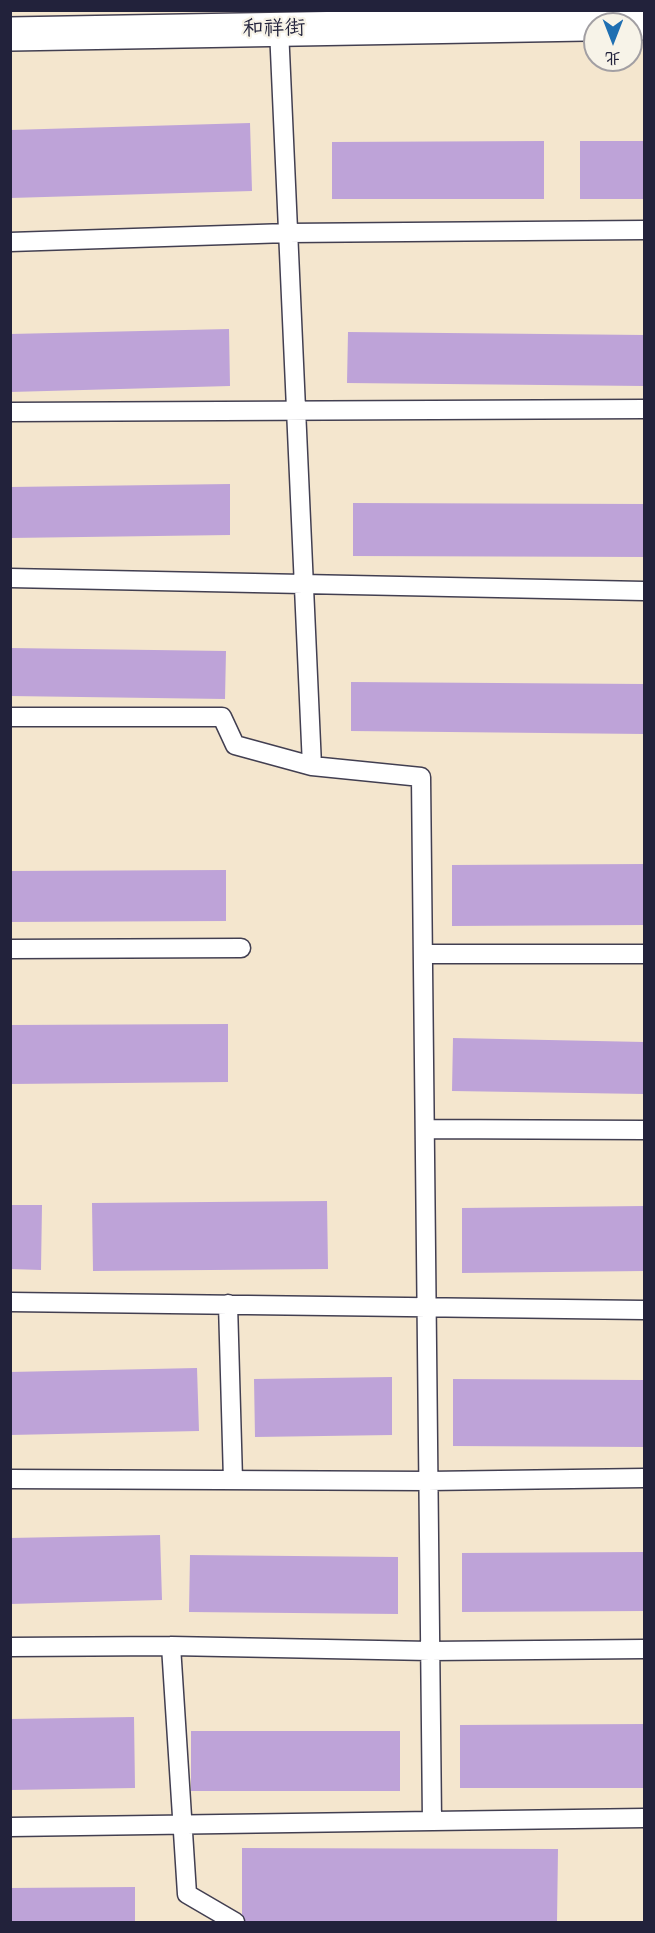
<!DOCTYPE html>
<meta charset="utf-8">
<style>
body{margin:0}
#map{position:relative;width:655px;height:1933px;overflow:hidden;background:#f4e6ce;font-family:"Shantell Sans","LXGW WenKai TC",sans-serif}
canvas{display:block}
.frame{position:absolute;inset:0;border:12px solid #22223b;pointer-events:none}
.north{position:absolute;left:583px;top:12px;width:60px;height:60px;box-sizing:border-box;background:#f7f3e8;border:2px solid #a29fa3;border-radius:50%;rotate:180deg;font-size:16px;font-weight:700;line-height:24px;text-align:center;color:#22223b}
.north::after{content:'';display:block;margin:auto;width:21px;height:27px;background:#1f6fb2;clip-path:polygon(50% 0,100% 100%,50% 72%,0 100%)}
</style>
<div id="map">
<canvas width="655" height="1933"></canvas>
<div class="frame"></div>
<div class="north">北</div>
</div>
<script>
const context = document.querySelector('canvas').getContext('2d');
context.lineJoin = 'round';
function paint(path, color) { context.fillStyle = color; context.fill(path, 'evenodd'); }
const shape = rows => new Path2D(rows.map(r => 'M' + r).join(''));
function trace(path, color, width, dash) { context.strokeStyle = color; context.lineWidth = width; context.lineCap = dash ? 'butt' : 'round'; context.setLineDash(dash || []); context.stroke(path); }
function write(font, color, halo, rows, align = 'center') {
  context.font = font + ' "Shantell Sans","LXGW WenKai TC",sans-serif'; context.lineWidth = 4.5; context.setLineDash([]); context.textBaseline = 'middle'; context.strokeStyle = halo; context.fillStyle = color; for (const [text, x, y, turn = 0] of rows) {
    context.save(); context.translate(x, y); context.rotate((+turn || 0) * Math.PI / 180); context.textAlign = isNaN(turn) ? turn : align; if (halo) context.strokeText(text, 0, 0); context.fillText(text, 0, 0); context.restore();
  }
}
paint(shape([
 [250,123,252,191,10,198,10,130],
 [544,141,544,199,332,199,332,142],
 [580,141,644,141,644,199,580,199],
 [229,329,230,386,10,392,10,334],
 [348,332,644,335,644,386,347,383],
 [230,484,230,535,10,538,10,487],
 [353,503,644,504,644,557,353,556],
 [10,648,226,651,225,699,10,696],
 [351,682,644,684,644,734,351,731],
 [644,864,644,925,452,926,452,865],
 [226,870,226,921,10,922,10,871],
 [228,1024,228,1082,10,1084,10,1025],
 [453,1038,644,1042,644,1094,452,1091],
 [327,1201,328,1269,93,1271,92,1203],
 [10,1205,42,1205,41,1270,10,1269],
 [644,1206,644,1271,462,1273,462,1208],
 [197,1368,199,1431,10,1435,10,1372],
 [392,1377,392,1435,255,1437,254,1379],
 [453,1379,644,1380,644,1447,453,1446],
 [160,1535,162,1600,10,1604,10,1538],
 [644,1552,644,1611,462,1612,462,1553],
 [190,1555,398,1557,398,1614,189,1612],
 [134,1717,135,1788,10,1790,10,1719],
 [644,1724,644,1788,460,1788,460,1725],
 [191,1731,400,1731,400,1791,191,1791],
 [242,1848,558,1849,557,1922,242,1922],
 [135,1887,135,1922,10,1922,10,1888]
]), '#bea3d8');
const lane = shape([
 [279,29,312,766,421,777,432,1821],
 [10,242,288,233,644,230],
 [10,412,644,409],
 [10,578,644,591],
 [10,717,222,717,235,745,312,766],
 [10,949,241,948],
 [423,954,644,954],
 [425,1129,644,1130],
 [10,1302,644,1310],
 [228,1304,233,1480],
 [10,1479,428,1481,644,1478],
 [171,1646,187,1894,235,1922],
 [10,1647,171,1646,430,1651,644,1649],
 [10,1827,644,1818]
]);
const street = shape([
 [10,34,644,23]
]);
trace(lane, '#423f51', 21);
trace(street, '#423f51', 36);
trace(lane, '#fff', 18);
trace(street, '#fff', 33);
write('21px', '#22223b', '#f7f3e8', [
 ["和祥街",274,29,-1]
]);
</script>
